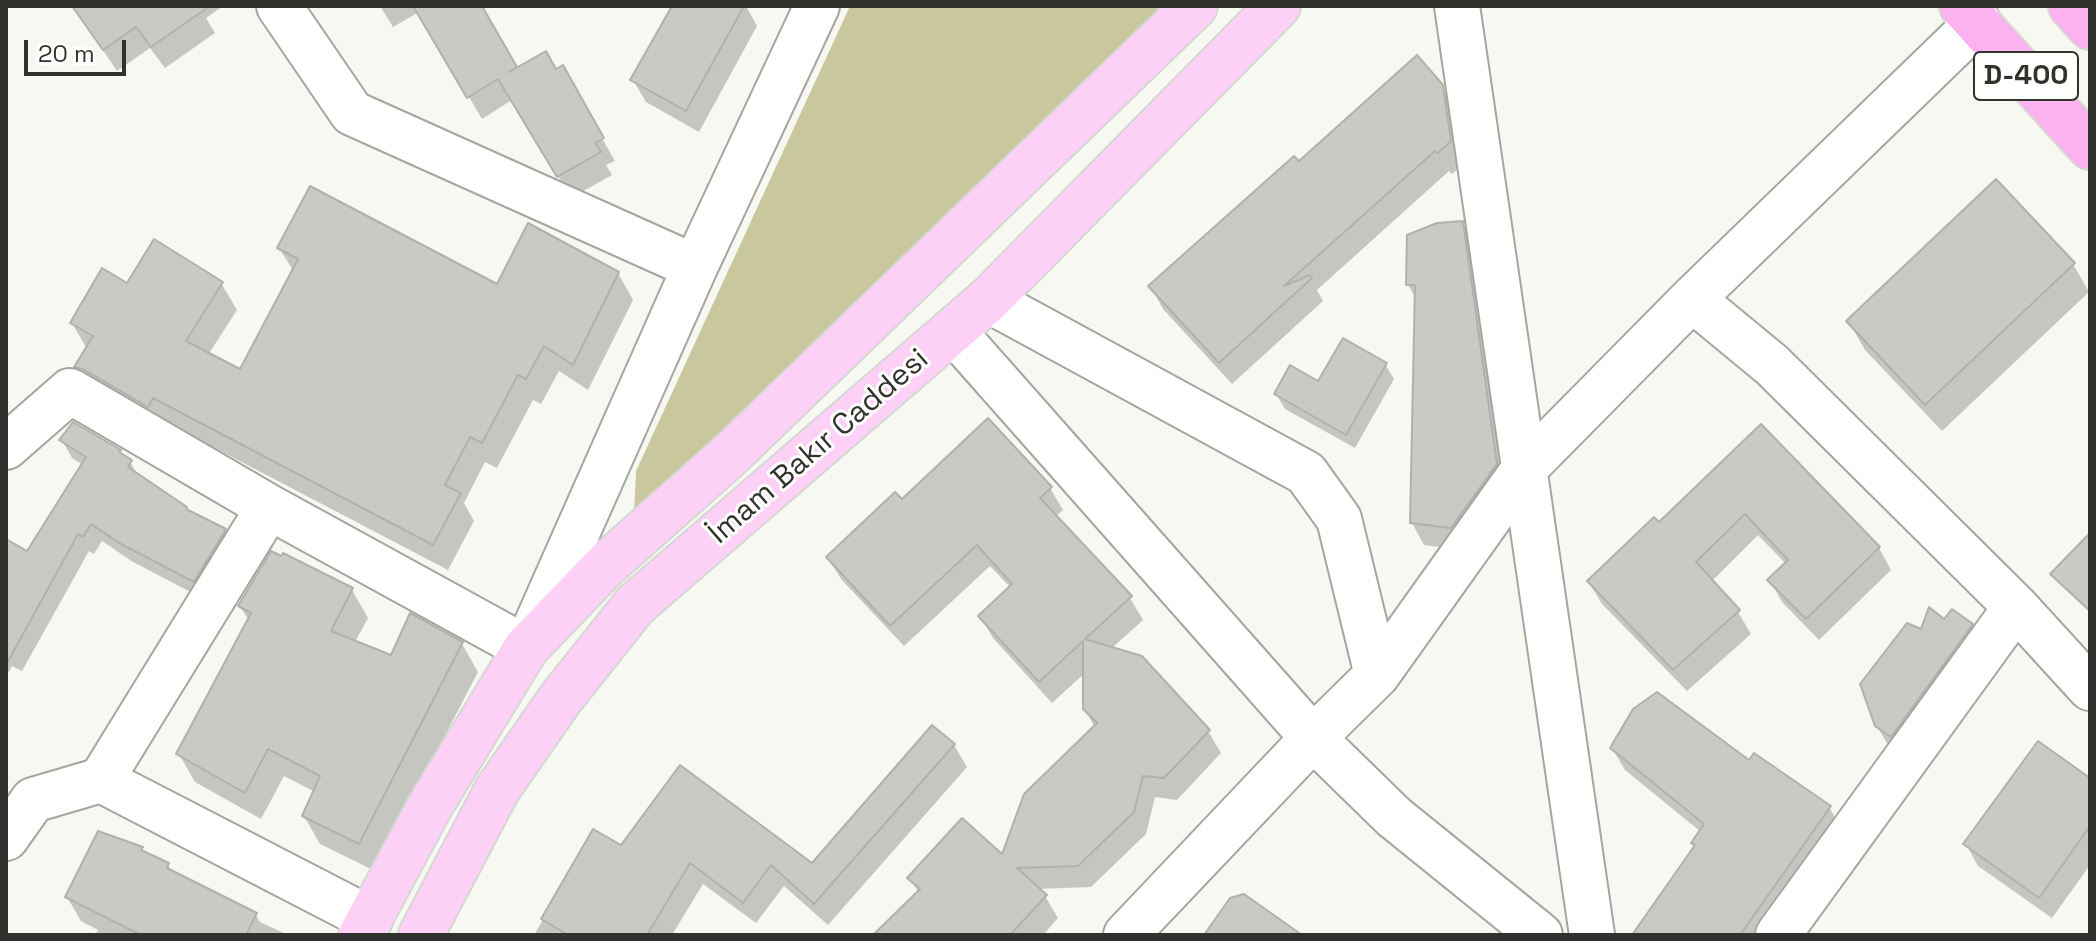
<!DOCTYPE html>
<meta charset="utf-8">
<style>
body{margin:0}
#map{position:relative;width:2096px;height:941px;overflow:hidden;background:#f8f8f2;font-family:"Space Grotesk",sans-serif}
canvas{display:block}
.frame{position:absolute;inset:0;border:8px solid #31312e;pointer-events:none}
.scale{position:absolute;left:24px;top:40px;width:102px;height:36px;box-sizing:border-box;border:4px solid #31312e;border-top:0;padding-left:10px;font-size:24px;line-height:28px;white-space:nowrap;color:#31312e;-webkit-text-stroke:6px #fffffe;paint-order:stroke}
</style>
<div id="map">
<canvas width="2096" height="941"></canvas>
<div class="frame"></div>
<div class="scale">20 m</div>
</div>
<script>
const context = document.querySelector('canvas').getContext('2d');
context.lineJoin = 'round';
function paint(path, color) { context.fillStyle = color; context.fill(path, 'evenodd'); }
const shape = rows => new Path2D(rows.map(r => 'M' + r).join(''));
function trace(path, color, width, dash) { context.strokeStyle = color; context.lineWidth = width; context.lineCap = dash ? 'butt' : 'round'; context.setLineDash(dash || []); context.stroke(path); }
function write(font, color, halo, rows, align = 'center') {
  context.font = font + ' "Space Grotesk",sans-serif'; context.lineWidth = 6; context.setLineDash([]); context.textBaseline = 'middle'; context.strokeStyle = halo; context.fillStyle = color; for (const [text, x, y, turn = 0] of rows) {
    context.save(); context.translate(x, y); context.rotate((+turn || 0) * Math.PI / 180); context.textAlign = isNaN(turn) ? turn : align; if (halo) context.strokeText(text, 0, 0); context.fillText(text, 0, 0); context.restore();
  }
}
paint(shape([
 [850,6,1197,6,634,514,636,471]
]), '#c9c79d');
paint(shape([
 [73,6,223,6,206,18,215,33,165,68,150,48,117,71],
 [380,6,480,6,516,70,556,72,562,68,615,161,606,165,612,175,571,198,512,100,482,119,419,12,393,27],
 [674,6,746,6,757,26,699,132,646,102,633,80],
 [1442,86,1455,109,1463,164,1452,174,1449,171,1317,290,1323,301,1232,384,1163,309,1151,287,1299,164],
 [1462,223,1475,245,1509,487,1464,550,1424,545,1412,523,1417,300,1408,285],
 [279,248,498,287,618,273,633,300,588,390,559,371,541,404,533,400,497,468,485,462,464,503,474,521,448,570,169,424,91,393,76,367,87,349,72,323,127,285,221,283,237,310,208,355,241,372,294,272],
 [2073,264,2089,292,1942,431,1865,350,1849,322],
 [1385,364,1394,379,1355,448,1285,409,1276,394],
 [1761,427,1879,548,1891,570,1819,640,1782,602,1770,580,1786,564,1758,535,1711,582,1738,612,1751,634,1687,691,1602,604,1589,582,1659,525],
 [62,440,119,451,130,462,139,477,188,512,225,530,235,548,204,599,133,562,102,541,94,554,89,551,22,671,12,666,6,677,6,541,28,553,83,465,72,458],
 [1050,488,1063,510,1055,517,1130,598,1143,620,1111,649,1208,731,1221,753,1177,800,1155,797,1146,834,1091,887,1037,889,1045,896,1058,918,1043,935,876,935,919,893,910,878,1003,858,1095,728,1085,709,1085,673,1052,703,993,638,980,616,1011,588,990,566,904,646,841,579,828,558,901,502],
 [2090,546,2090,612,2053,574],
 [352,590,368,618,355,642,392,657,462,644,478,672,375,871,320,844,304,816,315,792,284,776,261,819,195,782,179,754,249,621,240,606],
 [1945,622,1971,625,1984,648,1890,748,1876,725,1922,631],
 [954,745,967,767,828,925,784,886,756,923,703,884,672,935,534,935,594,832,622,848,813,866],
 [1612,748,1750,763,1829,807,1842,829,1768,935,1634,935,1696,847,1694,843,1701,832,1625,770],
 [2090,781,2090,865,2052,918,1978,866,1966,844],
 [141,848,144,854,168,865,172,872,255,914,260,922,288,935,95,935,98,930,81,921,67,897]
]), '#0003');
const building = shape([
 [72,6,210,6,151,47,136,27,103,50,72,6],
 [413,6,482,6,517,67,509,72,546,51,556,69,563,65,604,138,595,143,601,152,557,177,498,79,467,98,413,6],
 [672,6,744,6,686,111,630,80,672,6],
 [1417,55,1443,85,1451,141,1438,153,1435,151,1284,286,1310,275,1312,278,1219,363,1148,286,1294,156,1299,161,1417,55],
 [1996,179,2075,263,1925,405,1846,321,1996,179],
 [310,186,497,284,528,223,619,272,573,365,544,346,526,379,518,375,482,443,470,437,445,485,461,493,433,545,153,398,148,407,83,369,74,367,93,336,70,323,102,268,127,283,154,239,223,282,186,341,240,369,298,259,277,248,310,186],
 [1463,221,1497,464,1451,528,1410,523,1415,285,1406,285,1407,235,1437,223,1463,221],
 [1343,338,1387,363,1346,435,1274,394,1290,365,1318,381,1343,338],
 [988,418,1052,487,1040,498,1132,596,1085,639,1142,656,1210,730,1164,778,1143,776,1134,812,1078,866,1017,868,1047,895,1010,935,873,935,920,889,907,878,962,818,1002,854,1024,794,1097,723,1083,709,1083,641,1039,682,978,616,1012,584,977,545,890,626,826,557,895,492,902,499,988,418],
 [73,422,121,450,119,452,132,460,128,467,187,507,186,509,226,529,194,582,121,544,91,524,83,537,78,534,6,665,6,539,27,551,86,457,59,440,73,422],
 [1761,424,1880,547,1806,619,1767,580,1788,560,1745,514,1696,562,1740,610,1673,670,1587,581,1654,517,1659,522,1761,424],
 [2090,533,2090,611,2050,574,2090,533],
 [271,551,281,556,283,553,353,588,331,631,391,655,410,613,463,642,359,844,302,816,320,776,268,749,245,793,176,754,251,613,238,606,271,551],
 [1929,607,1944,619,1952,609,1973,624,1891,737,1875,726,1860,684,1907,623,1921,629,1929,607],
 [1657,692,1749,760,1754,753,1831,806,1740,935,1632,935,1695,845,1691,843,1704,824,1610,748,1633,709,1657,692],
 [932,725,955,744,814,904,771,865,743,903,690,863,647,935,568,935,541,919,593,829,621,845,680,765,812,863,932,725],
 [2038,741,2090,778,2090,826,2039,898,1963,844,2038,741],
 [98,831,143,847,141,850,169,863,167,868,257,913,246,935,141,935,65,897,98,831],
 [1244,894,1302,935,1204,935,1230,898,1244,894]
]);
paint(building, '#cacac4');
trace(building, '#b1b1ac', 2);
const minor = shape([
 [279,6,352,113,695,267],
 [1457,6,1592,935],
 [1692,299,1772,365,2016,607,2090,688],
 [988,300,1306,473,1339,519,1377,675],
 [953,331,1313,738,1394,817,1540,935],
 [6,447,70,391,269,507,526,648,695,267,817,6],
 [101,780,370,919],
 [6,838,33,800,101,780,269,507],
 [1126,935,1313,738,1377,675,1524,469,1692,299,1978,22],
 [1778,935,2016,607]
]);
const major = shape([
 [361,935,429,808,526,648,605,566,730,455,1195,6],
 [421,935,497,790,561,698,635,605,988,300,1278,6]
]);
const highway = shape([
 [1962,6,2090,147],
 [2071,6,2090,27]
]);
trace(minor, '#a6a5a0', 48);
trace(major, '#d6d6d5', 48);
trace(highway, '#d6d6d5', 48);
trace(minor, '#fff', 44);
trace(major, '#fdd1f5', 44);
trace(highway, '#fbb2ee', 44);
for (const [x, y, w] of [
 [2026,76,104]
]) { const box = new Path2D(); box.roundRect(x - w / 2, y - 24, w, 48, 6); context.fillStyle = '#fffffe'; context.fill(box); trace(box, '#31312e', 2); }
write('bold 28px', '#31312e', null, [
 ["D-400",2026,76]
]);
write('30px', '#31312e', '#fffffe', [
 ["İmam Bakır Caddesi",819,447,-41]
]);
</script>
